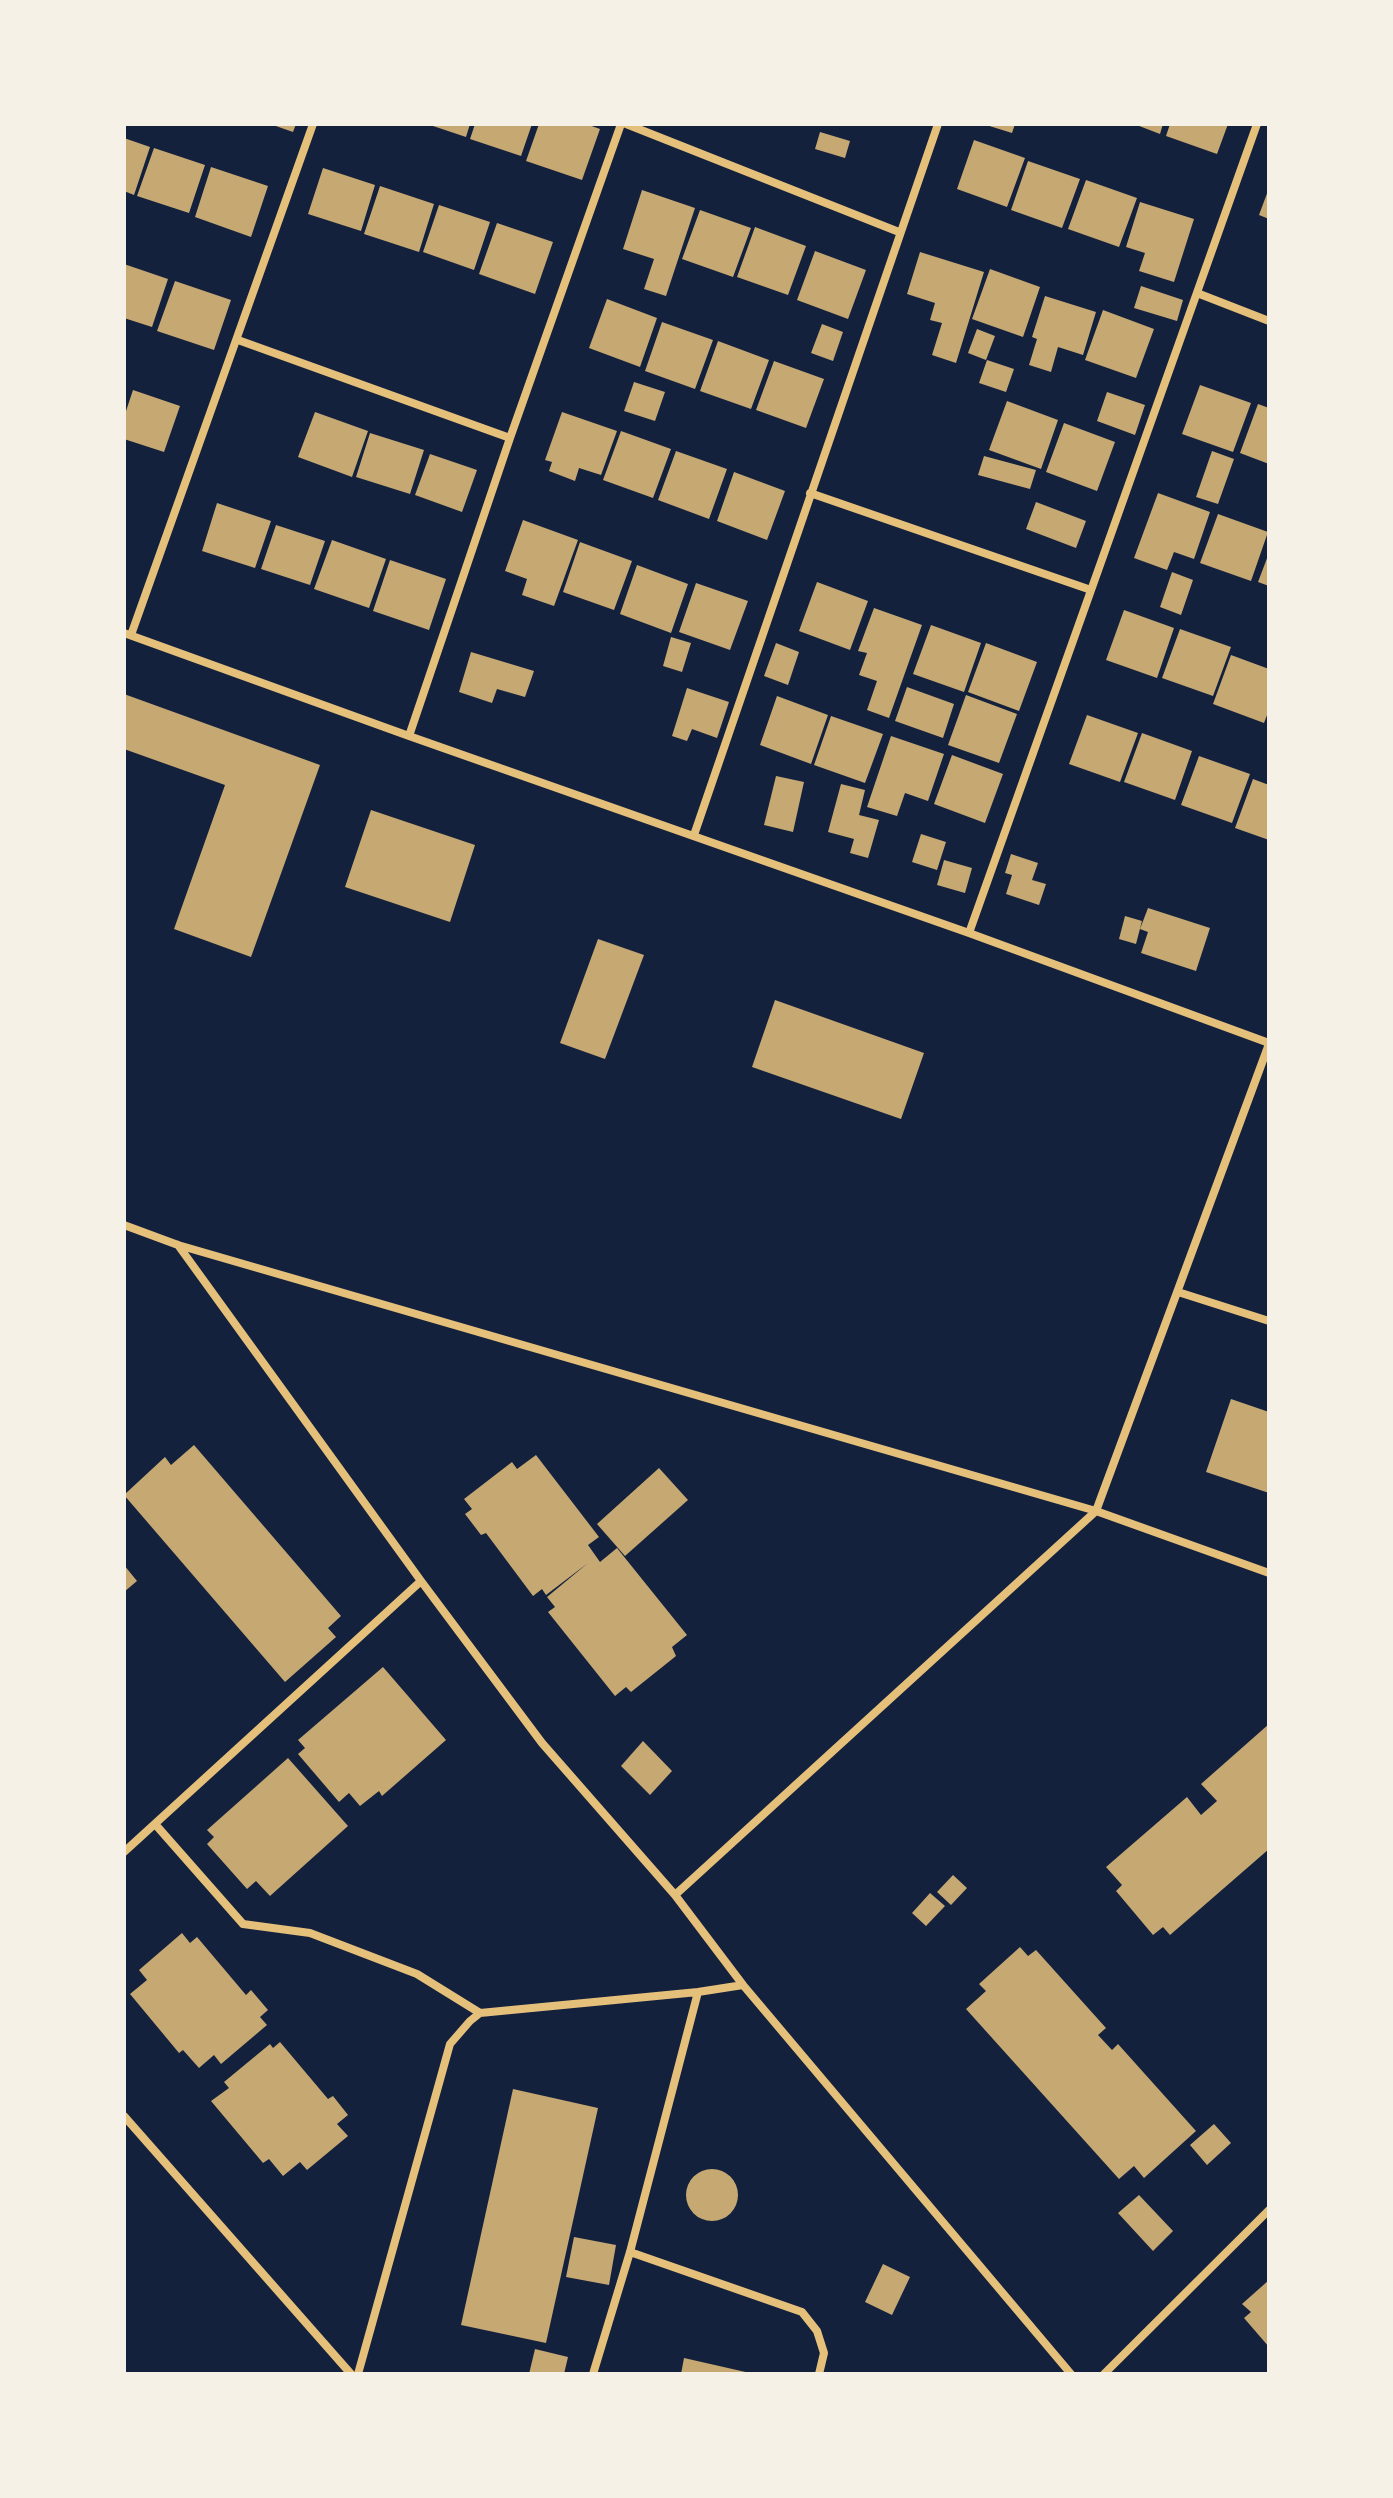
<!DOCTYPE html>
<style>
body{margin:0}
#map{position:relative;width:1393px;height:2498px;overflow:hidden;background:#14213d;font-family:"Source Sans 3",sans-serif}
canvas{display:block}
.frame{position:absolute;inset:0;border:126px solid #f6f1e7;pointer-events:none}
</style>
<div id="map">
<canvas width="1393" height="2498"></canvas>
<div class="frame"></div>
</div>
<script>
const context = document.querySelector('canvas').getContext('2d');
context.lineJoin = 'round';
function paint(path, color) { context.fillStyle = color; context.fill(path, 'evenodd'); }
const shape = rows => new Path2D(rows.map(r => 'M' + r).join(''));
function trace(path, color, width, dash) { context.strokeStyle = color; context.lineWidth = width; context.lineCap = dash ? 'butt' : 'round'; context.setLineDash(dash || []); context.stroke(path); }
paint(shape([
 [270,124,296,124,293,132],
 [427,124,470,124,466,137],
 [475,124,532,124,521,156,470,139],
 [539,124,586,124,600,129,582,180,526,161],
 [983,124,1015,124,1012,133],
 [1134,124,1163,124,1160,134],
 [1170,124,1228,124,1217,154,1166,136],
 [820,132,850,141,845,158,815,149],
 [124,138,150,147,134,195,124,191],
 [974,140,1025,158,1007,207,957,189],
 [154,148,205,165,189,213,137,196],
 [1028,161,1080,179,1062,228,1011,210],
 [211,167,268,186,251,237,195,217],
 [323,168,375,185,361,231,308,214],
 [1086,180,1137,198,1119,247,1068,229],
 [380,186,434,204,419,252,364,234],
 [1269,188,1269,219,1259,215],
 [642,190,695,208,666,296,644,289,654,259,623,249],
 [1140,202,1194,219,1174,282,1139,271,1145,253,1126,247],
 [439,205,490,222,474,270,423,252],
 [700,210,751,228,733,277,682,259],
 [497,223,553,242,535,294,479,274],
 [755,227,806,246,788,295,737,277],
 [815,251,866,270,848,319,797,300],
 [920,252,984,272,956,363,932,355,942,323,930,320,935,303,907,294],
 [124,264,168,279,152,327,124,318],
 [990,269,1040,287,1023,337,972,319],
 [175,281,231,300,214,350,157,331],
 [1141,286,1183,300,1177,321,1134,308],
 [1045,296,1096,312,1083,355,1058,347,1051,372,1029,365,1037,339,1032,337],
 [607,299,657,318,640,367,589,348],
 [1103,310,1154,329,1136,378,1085,360],
 [662,322,713,340,695,389,645,371],
 [822,324,843,332,833,361,811,353],
 [977,329,995,336,986,360,968,353],
 [718,341,769,360,751,409,700,391],
 [987,360,1014,369,1006,392,979,383],
 [774,361,824,379,806,428,756,410],
 [634,382,665,392,655,421,624,411],
 [1200,385,1251,403,1233,452,1182,434],
 [133,390,180,406,164,452,124,439,124,417],
 [1107,392,1145,405,1135,435,1097,421],
 [1007,401,1058,420,1041,469,989,450],
 [1258,404,1269,408,1269,464,1240,453],
 [315,412,368,431,352,477,298,457],
 [562,412,617,431,601,475,579,468,575,481,549,471,552,462,545,460],
 [1064,423,1115,442,1097,491,1046,472],
 [621,431,671,449,653,498,603,480],
 [370,433,424,450,410,494,356,477],
 [676,451,727,469,709,519,658,500],
 [1212,451,1234,459,1218,504,1196,497],
 [430,454,477,470,462,512,415,495],
 [984,456,1036,470,1030,489,978,475],
 [734,472,785,491,767,540,717,521],
 [1158,493,1210,512,1194,559,1174,552,1167,570,1134,558],
 [1036,502,1086,521,1076,548,1026,529],
 [217,503,271,521,255,568,202,551],
 [1218,514,1268,532,1251,581,1200,563],
 [523,520,578,540,554,606,522,595,527,579,505,571],
 [276,525,325,541,310,585,261,569],
 [332,540,386,559,369,608,314,589],
 [580,542,632,561,614,610,563,592],
 [1269,553,1269,586,1258,582],
 [390,560,446,579,429,630,373,611],
 [637,565,688,584,671,633,620,614],
 [1172,572,1193,580,1181,615,1160,607],
 [817,582,868,601,850,650,799,631],
 [696,583,748,601,730,650,679,632],
 [874,608,922,625,889,718,867,710,877,681,859,675,867,653,858,651],
 [1124,610,1174,628,1157,678,1106,660],
 [931,625,981,643,964,692,913,674],
 [1180,629,1231,647,1213,696,1162,678],
 [671,637,691,643,682,672,663,666],
 [776,643,799,652,788,685,764,676],
 [986,643,1037,662,1019,711,968,692],
 [471,652,534,671,525,697,497,689,492,703,459,692],
 [1231,655,1269,669,1269,710,1264,723,1213,704],
 [907,687,954,704,943,738,895,721],
 [687,688,729,702,717,738,692,729,687,741,672,736],
 [124,694,320,765,251,957,174,929,225,785,124,749],
 [966,695,1017,714,999,763,948,745],
 [777,696,828,715,811,764,760,745],
 [1087,715,1138,733,1120,782,1069,764],
 [831,716,883,734,865,783,814,765],
 [1142,733,1192,751,1175,800,1124,782],
 [891,736,944,754,928,801,905,793,897,816,867,807],
 [952,755,1003,774,985,823,934,804],
 [1199,756,1250,774,1232,823,1181,805],
 [776,776,804,782,793,832,764,825],
 [1253,779,1269,785,1269,840,1235,828],
 [841,784,865,790,859,815,879,820,868,858,850,853,854,839,828,832],
 [371,810,475,845,450,922,345,887],
 [921,834,946,842,937,870,912,862],
 [1011,854,1038,863,1032,880,1046,884,1039,905,1006,894,1012,875,1005,873],
 [944,860,972,868,965,893,937,885],
 [1148,908,1210,928,1196,971,1141,953,1148,932,1140,929],
 [1125,916,1142,921,1136,944,1119,939],
 [598,939,644,955,605,1059,560,1043],
 [775,1000,924,1053,901,1119,752,1067],
 [1231,1399,1269,1412,1269,1493,1206,1472],
 [194,1445,341,1616,328,1628,336,1637,285,1682,124,1495,165,1457,171,1465],
 [536,1455,599,1537,588,1545,600,1562,617,1548,687,1635,672,1647,676,1656,631,1692,626,1687,615,1696,548,1612,555,1607,547,1597,588,1563,546,1595,542,1589,533,1596,486,1533,481,1535,465,1514,472,1509,464,1499,512,1462,517,1469],
 [659,1468,688,1500,625,1556,597,1524],
 [124,1565,137,1581,124,1592],
 [383,1667,446,1740,382,1796,379,1791,360,1806,349,1793,339,1802,298,1754,305,1748,298,1740],
 [1269,1724,1269,1849,1170,1935,1163,1927,1153,1935,1116,1891,1122,1885,1106,1867,1187,1797,1201,1815,1217,1801,1201,1784],
 [643,1741,672,1771,650,1795,621,1766],
 [288,1758,348,1826,270,1896,256,1881,247,1889,207,1844,214,1837,207,1830],
 [953,1875,967,1888,951,1905,937,1892],
 [930,1893,945,1906,926,1926,912,1913],
 [182,1933,190,1943,197,1937,246,1995,251,1990,268,2010,260,2017,267,2025,221,2064,214,2055,199,2068,183,2050,179,2053,130,1994,147,1980,139,1970],
 [1020,1947,1028,1956,1036,1950,1106,2028,1098,2035,1112,2050,1118,2044,1196,2131,1144,2178,1134,2166,1119,2179,966,2009,986,1991,979,1984],
 [280,2042,328,2099,333,2096,348,2115,337,2124,348,2136,307,2170,300,2162,283,2176,269,2159,263,2163,211,2101,229,2088,224,2082,270,2044,273,2048],
 [513,2089,598,2108,546,2343,461,2325],
 [1214,2124,1231,2143,1207,2165,1190,2145],
 '686 2195a26 26 0 1 1 52 0a26 26 0 1 1-52 0Z',
 [1139,2195,1173,2231,1153,2251,1118,2213],
 [574,2237,616,2245,609,2285,566,2277],
 [883,2264,910,2277,892,2315,865,2302],
 [1269,2280,1269,2347,1244,2318,1251,2312,1242,2304],
 [535,2349,568,2357,564,2374,529,2374],
 [684,2358,750,2373,750,2374,681,2374]
]), '#c6a872');
trace(shape([
 [626,124,899,232],
 [1197,293,1269,321],
 [238,340,510,438],
 [810,493,1091,590],
 [124,633,409,736,969,933,1269,1043],
 [131,635,313,124],
 [409,736,510,438,621,124],
 [694,835,938,124],
 [969,933,1257,124],
 [124,1225,178,1245,1096,1511,1269,1573],
 [178,1245,421,1581,542,1743,675,1895,743,1985,1071,2374],
 [1178,1292,1269,1321],
 [155,1824,243,1924,310,1933,417,1974,480,2013],
 [124,1852,421,1581],
 [675,1895,1096,1511,1269,1044],
 [124,2116,351,2374],
 [630,2252,802,2312,817,2331,824,2353,819,2374],
 [358,2374,450,2044,470,2021,480,2013,698,1992],
 [593,2374,630,2252,698,1992,743,1985],
 [1104,2374,1269,2210]
]), '#e5c07b', 8);
</script>
